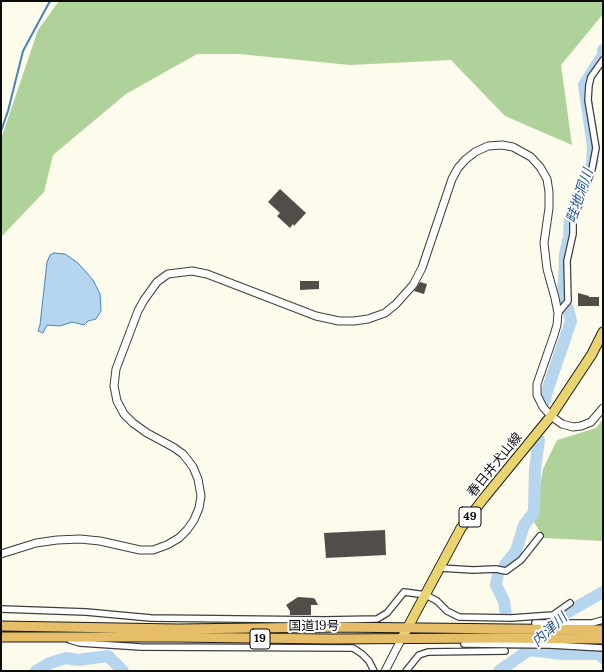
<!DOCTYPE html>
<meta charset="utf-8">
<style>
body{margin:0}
#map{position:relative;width:604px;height:672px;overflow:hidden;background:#fdfbeb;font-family:Lora,serif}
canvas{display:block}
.frame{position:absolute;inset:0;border:2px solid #0b0b0b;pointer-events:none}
</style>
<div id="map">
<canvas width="604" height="672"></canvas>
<div class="frame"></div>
</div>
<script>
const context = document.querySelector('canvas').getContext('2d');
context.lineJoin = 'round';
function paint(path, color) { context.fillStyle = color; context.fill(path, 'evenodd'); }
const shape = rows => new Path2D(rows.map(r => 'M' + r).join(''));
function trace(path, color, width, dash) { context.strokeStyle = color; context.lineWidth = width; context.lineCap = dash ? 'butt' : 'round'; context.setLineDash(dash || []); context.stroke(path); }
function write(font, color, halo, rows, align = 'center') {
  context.font = font + ' Lora,"Noto Sans JP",serif'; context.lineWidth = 4; context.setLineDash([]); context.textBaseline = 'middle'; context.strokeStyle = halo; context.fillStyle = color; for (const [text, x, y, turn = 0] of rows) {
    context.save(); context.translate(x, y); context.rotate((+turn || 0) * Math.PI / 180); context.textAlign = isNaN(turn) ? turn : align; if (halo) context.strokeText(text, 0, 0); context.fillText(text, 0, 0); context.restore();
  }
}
paint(shape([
 [59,1,603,1,603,14,561,65,572,145,505,116,451,60,350,65,239,54,197,54,126,94,53,155,44,192,1,237,1,139,38,30],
 [603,419,603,541,544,538,534,522,543,469,557,440,596,428]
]), '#afd29a');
const water = shape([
 [54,253,65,254,78,263,93,280,100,294,101,311,96,319,88,321,84,325,72,322,60,326,47,325,43,333,38,331,40,325,47,262,50,255,54,253]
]);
paint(water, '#b6d5ee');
trace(water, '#4584bd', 1);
trace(shape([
 [1,131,8,111,23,51,50,1]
]), '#4584bd', 2);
trace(shape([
 [564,298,561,292,564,284,565,254,569,237,570,217,592,164,593,147,584,85,603,55,603,50],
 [545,401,546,394,571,321,568,309],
 [505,565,516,551,524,525,534,512,535,469,539,440],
 [498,573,496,585,504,601,506,615],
 [529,650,562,654,599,654,603,658],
 [36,671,50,663,66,658,78,660,108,656,123,671],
 [499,671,529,650,561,616,603,592]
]), '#b6d5ee', 12);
paint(shape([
 [280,189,306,213,294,226,293,224,290,228,277,216,280,213,268,202],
 [300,281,319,281,319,289,300,290],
 [420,282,427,284,424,294,414,291],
 [578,293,589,296,589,297,599,297,599,306,578,306],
 [385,530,386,555,326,558,324,533],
 [298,597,313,598,315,599,318,605,311,605,311,615,290,615,290,611,286,605]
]), '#524d49');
const minor = shape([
 [558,313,568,301,567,261,573,234,573,220,592,169,596,148,588,100,589,85,591,77,603,60],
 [440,568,473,570,496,569,506,571,521,560,540,536],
 [1,609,86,612,151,618,324,620,377,619,387,613,404,592,426,595,437,601,447,611,459,617,511,618,553,615,570,603],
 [535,623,592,623,603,620],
 [70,640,80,643,141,647,353,648,362,654,369,661,374,671],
 [464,644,550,645,603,648],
 [406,671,419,655,428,652,505,651]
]);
const tertiary = shape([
 [1,554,36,543,57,540,80,539,100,541,140,550,153,550,167,545,179,538,187,530,194,520,199,508,201,496,198,479,193,467,183,454,173,447,147,433,133,423,124,414,117,401,114,386,116,369,138,311,144,300,157,282,168,274,192,271,207,274,316,316,339,321,354,321,368,319,385,313,396,304,413,285,422,268,452,179,458,168,465,160,475,152,488,146,502,145,513,147,531,157,540,167,547,179,549,192,549,208,544,243,547,269,555,298,558,313,557,325,554,335,537,384,537,395,543,407,551,416,562,424,573,427,581,426,591,422,603,408],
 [385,671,402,638]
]);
const primary = shape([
 [402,638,461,528,484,498,551,416,592,354,603,332]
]);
const trunk = shape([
 [1,626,178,629,333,627,603,630],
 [1,637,173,637,329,639,496,638,603,639]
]);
trace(minor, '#3e3e3e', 8);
trace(tertiary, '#3e3e3e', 9);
trace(primary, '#1c1c1c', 11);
trace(trunk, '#1c1c1c', 11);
trace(minor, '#fff', 5.5);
trace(tertiary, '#fff', 7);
trace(primary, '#e9d46f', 9);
trace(trunk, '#e6be69', 9);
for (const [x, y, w] of [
 [470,517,22],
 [260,639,20]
]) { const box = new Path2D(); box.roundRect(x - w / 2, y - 10, w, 20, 3); context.fillStyle = '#fff'; context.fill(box); trace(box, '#0b0b0b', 1); }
write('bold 12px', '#0b0b0b', null, [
 ["49",470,517],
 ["19",260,639]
]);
write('13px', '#0b0b0b', '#fff', [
 ["春日井犬山線",495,465,-51],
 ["国道19号",314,626]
]);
write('italic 14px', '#23578e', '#fff', [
 ["畦地洞川",580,196,-71],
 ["内津川",550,630,-43]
]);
</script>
